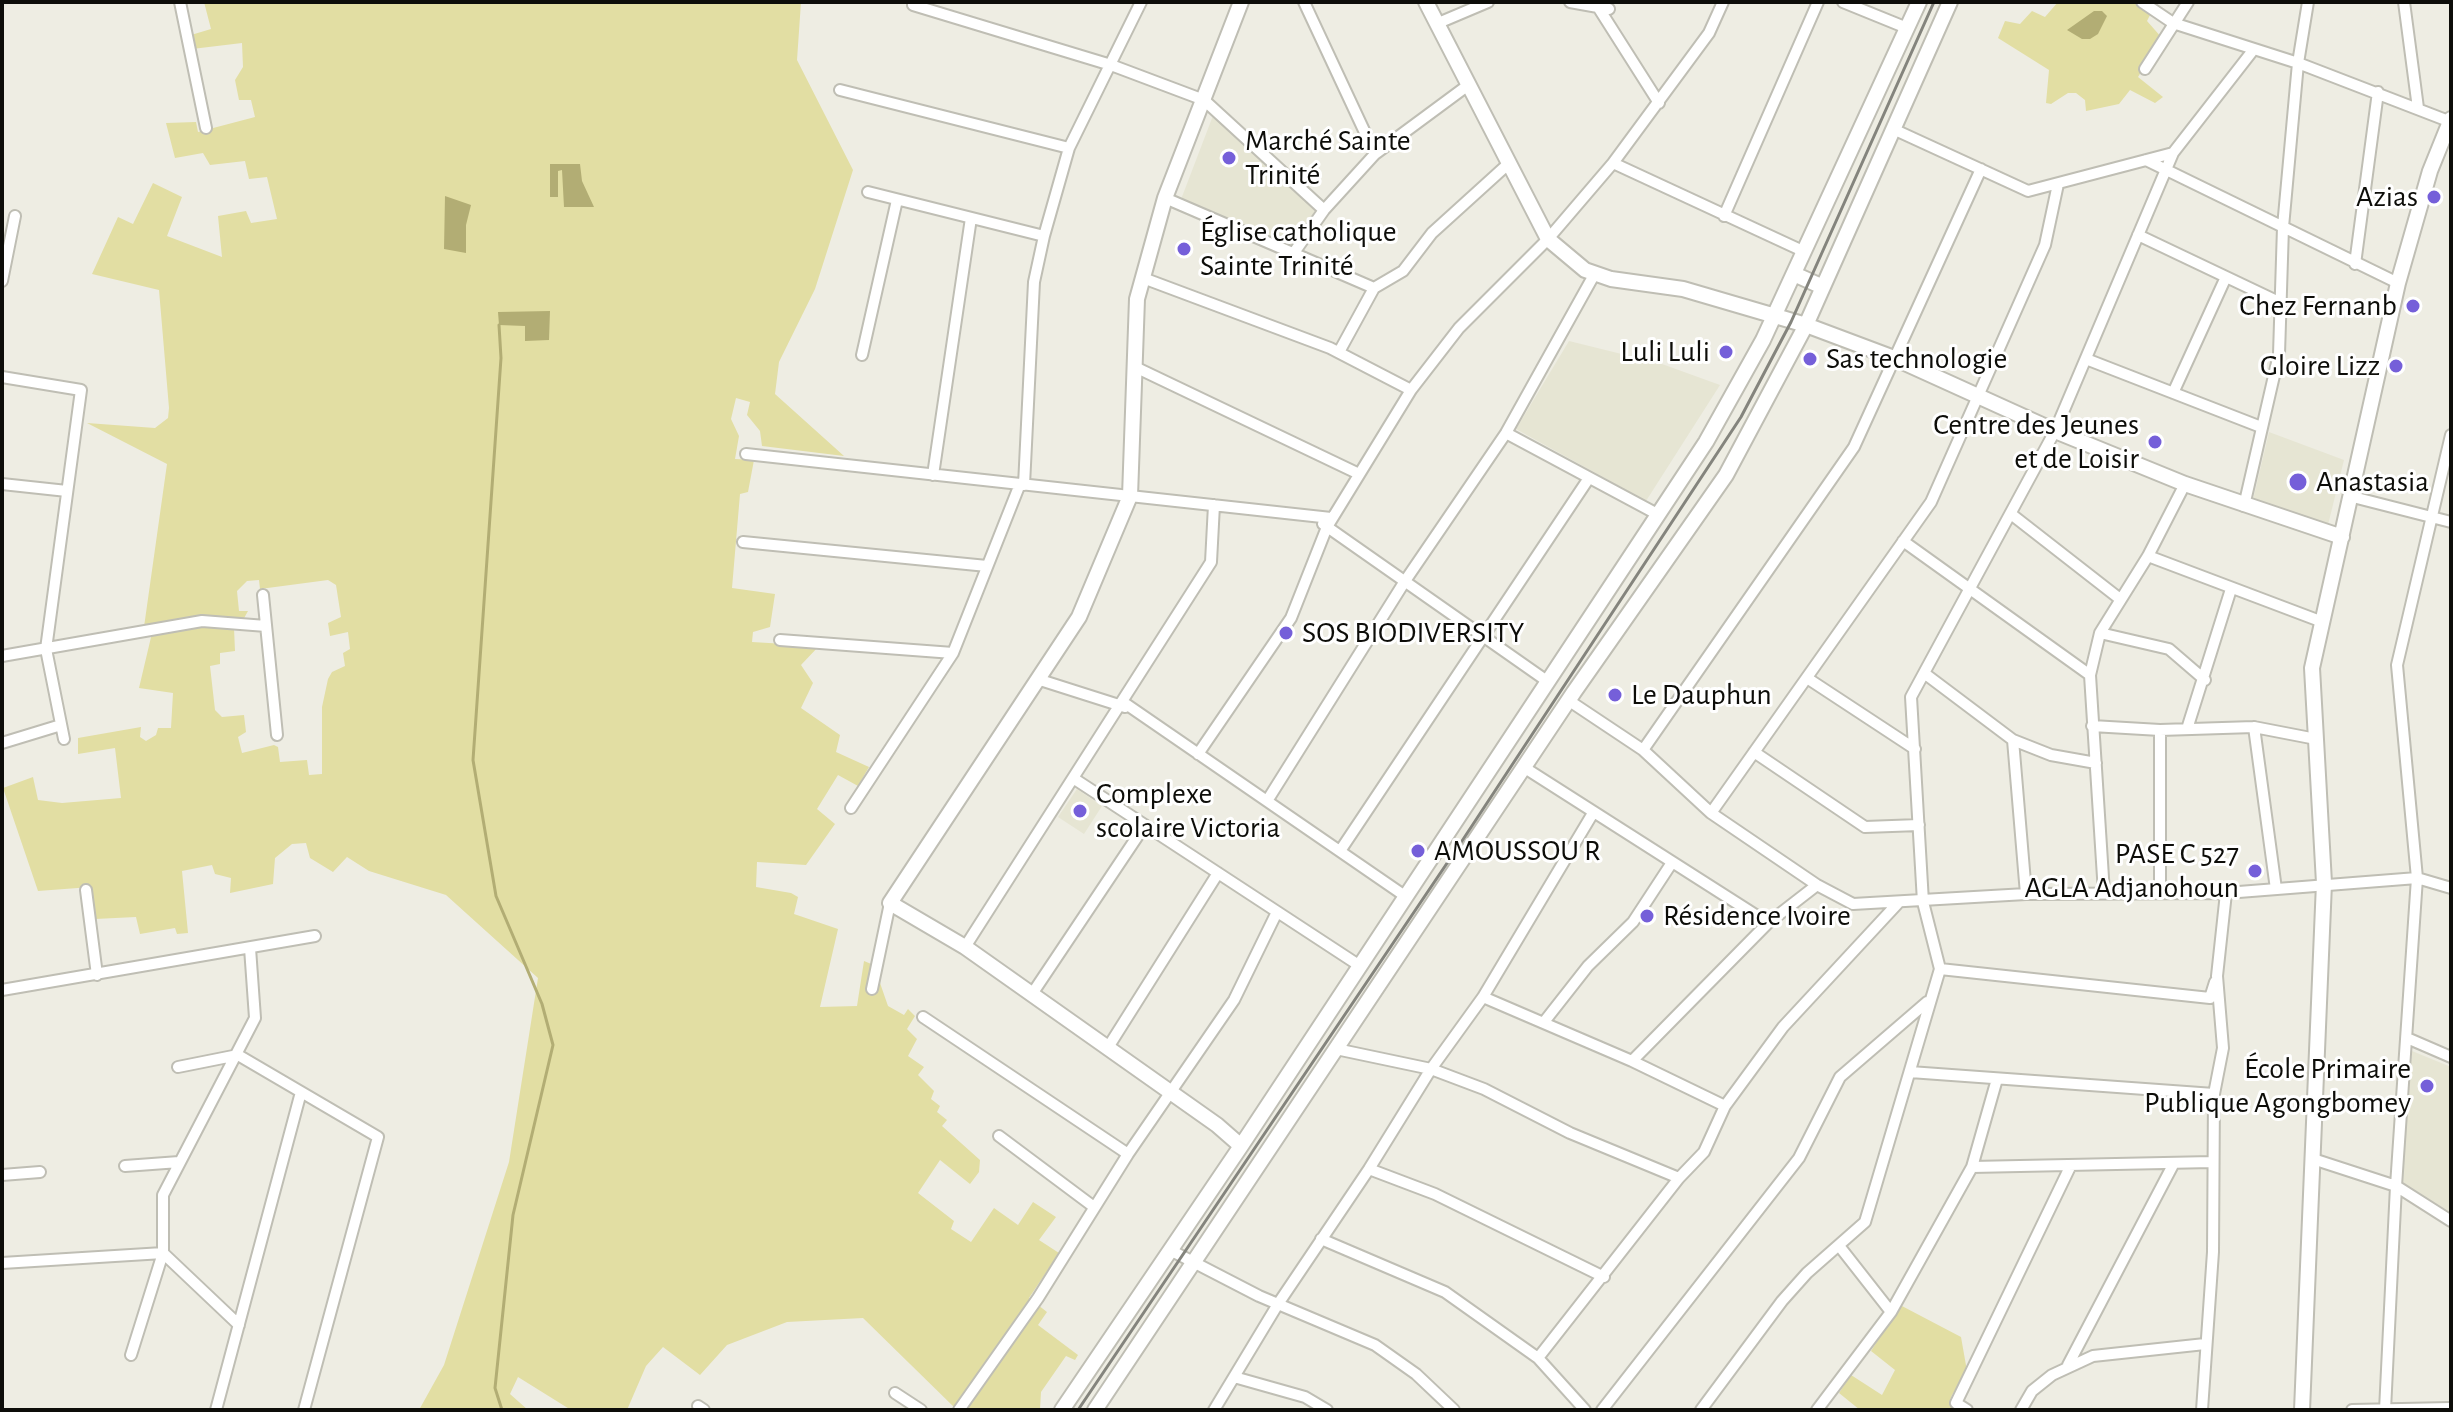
<!DOCTYPE html>
<meta charset="utf-8">
<style>
body{margin:0}
#map{position:relative;width:2453px;height:1412px;overflow:hidden;background:#eeede3;font-family:"Alegreya Sans",sans-serif}
canvas{display:block}
.frame{position:absolute;inset:0;border:4px solid #0d0d09;pointer-events:none}
</style>
<div id="map">
<canvas width="2453" height="1412"></canvas>
<div class="frame"></div>
</div>
<script>
const context = document.querySelector('canvas').getContext('2d');
context.lineJoin = 'round';
function paint(path, color) { context.fillStyle = color; context.fill(path, 'evenodd'); }
const shape = rows => new Path2D(rows.map(r => 'M' + r).join(''));
function trace(path, color, width, dash) { context.strokeStyle = color; context.lineWidth = width; context.lineCap = dash ? 'butt' : 'round'; context.setLineDash(dash || []); context.stroke(path); }
function write(font, color, halo, rows, align = 'center') {
  context.font = font + ' "Alegreya Sans",sans-serif'; context.lineWidth = 6; context.setLineDash([]); context.textBaseline = 'middle'; context.strokeStyle = halo; context.fillStyle = color; for (const [text, x, y, turn = 0] of rows) {
    context.save(); context.translate(x, y); context.rotate((+turn || 0) * Math.PI / 180); context.textAlign = isNaN(turn) ? turn : align; if (halo) context.strokeText(text, 0, 0); context.fillText(text, 0, 0); context.restore();
  }
}
paint(shape([
 [1214,113,1315,211,1291,248,1180,202],
 [1569,341,1662,364,1720,385,1646,501,1516,429],
 [2269,432,2344,460,2327,529,2252,504],
 [1077,789,1102,806,1084,834,1058,817],
 [2412,1051,2451,1067,2451,1213,2402,1182]
]), '#e6e5d3');
paint(shape([
 [204,2,801,2,797,60,853,170,815,289,779,362,775,394,844,456,762,446,760,431,747,415,750,402,736,398,731,419,739,436,735,459,754,460,748,492,740,494,732,588,775,594,770,627,753,632,752,642,819,646,801,665,813,683,801,708,840,735,836,752,869,767,858,786,838,775,817,809,835,824,806,865,757,862,756,887,791,893,798,897,794,914,838,929,820,1007,857,1006,864,961,881,968,880,983,888,1006,904,1015,908,1009,915,1016,907,1029,917,1039,908,1056,924,1067,918,1075,934,1091,931,1099,940,1106,937,1112,947,1120,942,1126,980,1160,979,1172,970,1184,940,1160,918,1193,954,1221,951,1229,971,1242,994,1208,1018,1225,1033,1202,1056,1217,1039,1240,1059,1253,1029,1298,1047,1312,1038,1325,1078,1355,1075,1360,1066,1356,1041,1392,1040,1410,957,1410,863,1318,787,1322,727,1345,700,1375,663,1347,646,1366,627,1410,571,1410,518,1377,510,1394,528,1410,419,1410,444,1365,509,1162,538,978,446,895,369,871,347,857,333,872,310,858,306,843,292,844,275,858,273,884,230,893,231,878,215,874,212,865,182,871,188,933,177,934,175,928,140,934,136,917,95,919,91,887,38,891,3,788,33,777,38,800,62,803,121,798,115,748,78,754,78,738,141,727,140,737,146,741,156,735,158,728,171,728,173,693,139,688,152,633,210,624,234,628,235,651,220,653,220,664,210,666,215,710,222,717,244,715,246,732,238,737,242,753,274,745,278,747,280,762,307,760,309,775,322,774,322,707,328,679,332,672,345,666,343,653,350,649,348,632,330,636,328,623,341,617,336,585,328,580,260,589,259,580,247,581,237,591,239,611,248,611,243,620,210,615,144,627,167,464,87,423,155,428,168,418,169,408,159,290,92,274,118,217,133,224,153,183,182,197,167,236,222,257,218,216,246,211,251,223,277,219,267,177,249,179,245,161,210,165,203,153,175,158,166,123,196,122,198,132,255,117,251,100,239,100,235,80,243,67,242,43,192,49,191,35,211,29],
 [2058,2,2136,2,2151,13,2147,21,2162,38,2138,77,2163,97,2155,103,2130,90,2119,104,2086,111,2085,100,2076,93,2068,93,2051,104,2046,103,2049,70,1998,38,2005,21,2020,24,2032,11,2045,17],
 [1900,1305,1961,1337,1967,1371,1952,1395,1949,1403,1953,1410,1860,1410,1839,1393,1851,1375,1882,1395,1895,1370,1871,1351]
]), '#e2dea3');
paint(shape([
 [2094,11,2102,11,2107,16,2098,34,2090,39,2082,39,2067,30],
 [550,164,580,164,582,181,594,207,564,207,562,170,558,171,558,197,550,197],
 [445,196,471,205,466,225,466,253,444,249],
 [550,311,549,340,525,341,525,326,499,325,498,312]
]), '#b2ad74');
trace(shape([
 [499,325,501,358,473,760,496,896,542,1004,553,1045,513,1215,495,1388,502,1410]
]), '#b2ad74', 3);
const street = shape([
 [180,2,206,128],
 [1304,2,1375,154],
 [1570,2,1609,9],
 [1843,2,1907,28],
 [2142,2,2173,23,2298,63,2451,122],
 [2404,2,2418,108],
 [913,5,1111,65,1204,100,1324,210],
 [1598,7,1659,103],
 [1436,24,1488,2],
 [2145,69,2188,2],
 [840,90,1069,148],
 [1893,129,2028,191,2173,153],
 [2146,160,2398,283],
 [1613,163,1805,252],
 [868,192,1044,236],
 [1165,198,1374,288],
 [1724,216,1818,2],
 [2138,235,2281,303],
 [1293,254,1324,210,1375,154,1467,86],
 [2355,264,2378,92],
 [1143,278,1330,348,1411,390],
 [2,281,15,216],
 [1339,352,1374,288,1403,271,1432,233,1507,165],
 [862,355,897,200],
 [2086,359,2261,427],
 [1135,367,1357,473],
 [2,377,81,390,46,649,64,739],
 [2173,393,2226,277],
 [1506,433,1659,515],
 [746,454,1331,518],
 [933,475,971,218],
 [2,484,67,491],
 [1024,485,1034,282,1044,236,1069,148,1141,2],
 [2349,496,2451,522],
 [2244,506,2279,354,2283,227,2298,63,2308,2],
 [2011,514,2120,599],
 [1323,524,1547,681],
 [1903,541,2090,675],
 [743,542,987,566],
 [2148,556,2320,621],
 [263,595,277,735],
 [2100,633,2169,649,2205,680],
 [780,640,953,653],
 [2,656,202,621,266,626],
 [1924,673,2013,740,2051,755,2096,763],
 [1807,678,1915,749],
 [1037,679,1125,707],
 [1568,700,1643,750,1711,813,1817,885,1853,904,2026,894,2226,893,2417,878,2451,888],
 [1123,702,1405,896],
 [2092,726,2160,730,2254,727,2316,739],
 [2254,727,2276,889],
 [2187,729,2231,589],
 [2160,730,2160,891],
 [2013,740,2026,894],
 [2,743,61,725],
 [1643,750,1854,447,1981,169],
 [1754,752,1865,827,1919,825],
 [1198,754,1291,618,1327,527,1411,390,1459,328,1548,239,1613,163,1709,33,1723,2],
 [1525,768,1768,923],
 [1073,778,1360,966],
 [1267,801,1405,581,1506,433,1594,275],
 [851,808,953,653,1020,484],
 [1711,813,1931,502,2045,245,2058,184],
 [1340,851,1589,478],
 [86,890,97,975],
 [2104,893,2090,675,2100,633,2148,556,2185,484],
 [965,947,1211,562,1214,505],
 [1940,969,2210,998,2215,982],
 [872,989,890,903],
 [2,990,315,936],
 [1032,994,1145,825],
 [1483,997,1632,1061,1725,1106],
 [923,1017,1128,1154],
 [1544,1022,1588,966,1633,922,1671,864],
 [2407,1038,2451,1057],
 [1107,1049,1218,873],
 [1336,1049,1431,1069,1484,1089,1570,1133,1679,1178],
 [1632,1061,1768,923,1817,885],
 [178,1067,238,1055,378,1137,304,1410],
 [1910,1072,2214,1094],
 [999,1136,1094,1207],
 [2313,1159,2396,1186,2451,1221],
 [125,1166,179,1162],
 [1972,1167,2212,1162],
 [1369,1169,1435,1194,1604,1277],
 [2,1175,40,1172],
 [1321,1239,1445,1292,1538,1358,1585,1410],
 [1840,1247,1891,1312],
 [1170,1250,1259,1296,1375,1345,1416,1374,1454,1410],
 [2,1263,163,1253,239,1325],
 [131,1355,163,1253,163,1195,255,1018,250,948],
 [1538,1358,1679,1178,1704,1152,1725,1106,1783,1027,1899,902],
 [2068,1365,2174,1163],
 [1234,1377,1305,1397,1327,1410],
 [895,1393,921,1410],
 [698,1406,704,1410],
 [216,1410,301,1092],
 [959,1410,1038,1298,1128,1154,1234,1000,1277,912],
 [1214,1410,1278,1304,1369,1169,1431,1069,1483,997,1593,813],
 [1602,1410,1799,1158,1840,1077,1927,1002],
 [1701,1410,1782,1301,1807,1273,1865,1222,1940,969,1923,902,1911,697,2055,431,2173,153,2254,49],
 [1817,1410,1891,1312,1972,1167,1997,1079],
 [1967,1410,1956,1403,2070,1167],
 [2021,1410,2032,1391,2052,1375,2093,1356,2205,1344],
 [2202,1410,2213,1252,2214,1094,2223,1048,2217,976,2226,893],
 [2352,1410,2451,1408],
 [2385,1410,2396,1186,2417,878,2397,665,2451,435]
]);
const secondary = shape([
 [1241,2,1165,198,1137,299,1130,496,1079,617,890,903,965,947,1217,1125,1241,1146],
 [1426,2,1548,239,1585,270,1611,279,1683,289,1806,325,1894,358,2055,431,2185,484,2342,537],
 [1794,274,1823,287],
 [1062,1410,1241,1146,1706,442,1763,340,1919,2],
 [1095,1410,1574,692,1726,475,1806,325,1950,2],
 [2302,1410,2324,883,2312,668,2398,283,2430,171,2451,119]
]);
trace(street, '#bfbeb4', 14);
trace(secondary, '#bfbeb4', 18);
trace(street, '#fff', 10);
trace(secondary, '#fff', 14);
trace(shape([
 [1078,1410,1462,841,1741,417,1791,322,1934,2]
]), '#84847d', 3);
for (const [x, y, r, color] of [
 [1229,158,8,"#755fd9"],
 [2434,197,8,"#755fd9"],
 [1184,249,8,"#755fd9"],
 [2413,306,8,"#755fd9"],
 [1726,352,8,"#755fd9"],
 [1810,359,8,"#755fd9"],
 [2396,366,8,"#755fd9"],
 [2155,442,8,"#755fd9"],
 [2298,482,10,"#755fd9"],
 [1286,633,8,"#755fd9"],
 [1615,695,8,"#755fd9"],
 [1080,811,8,"#755fd9"],
 [1418,851,8,"#755fd9"],
 [2255,871,8,"#755fd9"],
 [1647,916,8,"#755fd9"],
 [2427,1086,8,"#755fd9"]
]) { const dot = new Path2D(); dot.arc(x, y, r, 0, 2 * Math.PI); context.fillStyle = color; context.fill(dot); trace(dot, '#fff', 3); }
write('30px', '#0d0d09', '#fff', [
 ["Marché Sainte",1245,141],
 ["Trinité",1245,175],
 ["Azias",2418,197,"right"],
 ["Église catholique",1200,232],
 ["Sainte Trinité",1200,266],
 ["Chez Fernanb",2397,306,"right"],
 ["Luli Luli",1710,352,"right"],
 ["Sas technologie",1826,359],
 ["Gloire Lizz",2380,366,"right"],
 ["Centre des Jeunes",2139,425,"right"],
 ["et de Loisir",2139,459,"right"],
 ["Anastasia",2316,482],
 ["SOS BIODIVERSITY",1302,633],
 ["Le Dauphun",1631,695],
 ["Complexe",1096,794],
 ["scolaire Victoria",1096,828],
 ["AMOUSSOU R",1434,851],
 ["PASE C 527",2239,854,"right"],
 ["AGLA Adjanohoun",2239,888,"right"],
 ["Résidence Ivoire",1663,916],
 ["École Primaire",2411,1069,"right"],
 ["Publique Agongbomey",2411,1103,"right"]
], 'left');
</script>
